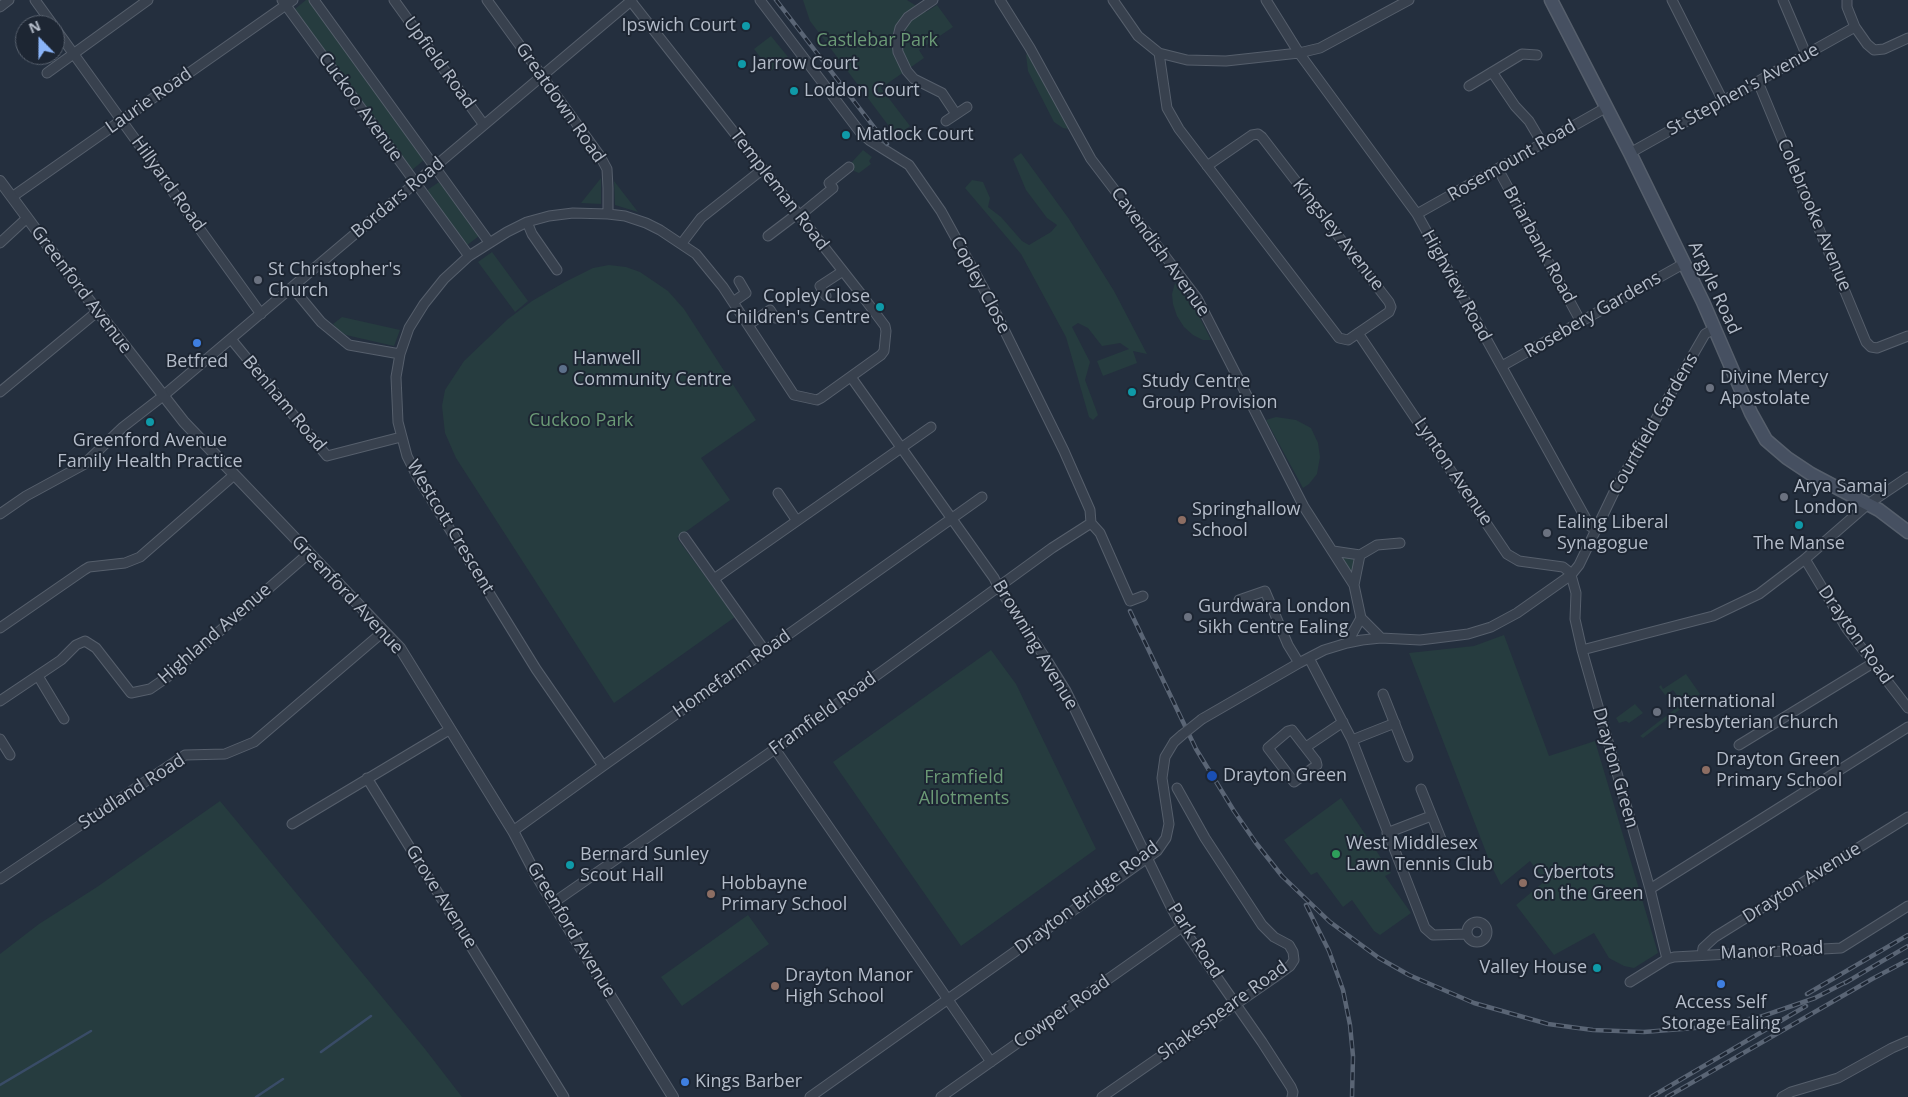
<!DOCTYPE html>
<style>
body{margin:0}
#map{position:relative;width:1908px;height:1097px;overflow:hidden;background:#242f3e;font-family:"Open Sans",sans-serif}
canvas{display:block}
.north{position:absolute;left:15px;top:15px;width:50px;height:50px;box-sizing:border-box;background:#1d2633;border:1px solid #59626f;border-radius:50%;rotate:338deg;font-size:14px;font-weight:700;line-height:20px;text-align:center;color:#b4bcc9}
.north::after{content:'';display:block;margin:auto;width:18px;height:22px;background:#8ab4f8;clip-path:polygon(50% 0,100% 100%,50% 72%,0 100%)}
</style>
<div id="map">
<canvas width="1908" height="1097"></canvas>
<div class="north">N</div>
</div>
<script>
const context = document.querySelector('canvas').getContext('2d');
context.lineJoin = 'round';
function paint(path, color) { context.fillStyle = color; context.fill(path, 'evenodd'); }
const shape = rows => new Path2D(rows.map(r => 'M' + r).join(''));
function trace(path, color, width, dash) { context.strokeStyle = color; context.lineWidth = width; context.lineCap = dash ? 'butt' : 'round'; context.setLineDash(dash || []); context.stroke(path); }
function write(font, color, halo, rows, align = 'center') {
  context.font = font + ' "Open Sans",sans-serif'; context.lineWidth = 4; context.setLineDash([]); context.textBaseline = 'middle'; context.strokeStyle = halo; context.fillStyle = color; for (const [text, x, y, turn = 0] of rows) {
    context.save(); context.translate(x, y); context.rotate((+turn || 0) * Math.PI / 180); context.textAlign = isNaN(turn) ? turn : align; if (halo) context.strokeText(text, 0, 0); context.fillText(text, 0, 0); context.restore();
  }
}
paint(shape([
 [306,0,309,0,424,160,412,170,295,9],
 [803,0,907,0,926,12,937,5,953,27,919,50,924,58,881,88,910,126,897,137,810,21],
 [771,36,788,57,771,71,754,49],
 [1028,53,1069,129,1063,128,1054,122,1028,71,1026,55],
 [863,150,872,157,869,161,871,164,859,173,854,171,852,162],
 [1021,153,1069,219,1114,291,1147,354,1133,351,1137,363,1103,376,1097,361,1129,349,1120,343,1102,346,1088,328,1078,323,1072,327,1090,362,1085,380,1098,415,1093,420,1089,417,1066,337,1021,254,965,188,972,180,983,182,990,198,988,207,1001,217,1022,241,1029,245,1051,232,1057,225,1047,218,1026,190,1013,159],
 [601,178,601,204,581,203],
 [614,181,638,212,615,205],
 [439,182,479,236,466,246,426,191],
 [492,252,528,301,515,312,478,262],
 [609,265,626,267,640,272,668,291,684,309,756,420,701,458,730,500,677,538,735,617,614,703,456,458,445,433,442,406,445,390,464,361,508,319,532,301,565,282,593,268],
 [1175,283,1198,314,1211,340,1203,340,1193,335,1184,327,1177,316,1173,304,1172,294],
 [342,317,400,330,394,346,346,335,338,330,333,324],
 [1276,417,1296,420,1311,428,1318,443,1320,457,1317,474,1309,484,1303,488,1266,420],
 [1343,556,1352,558,1355,563,1356,571,1352,573,1342,558],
 [1504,635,1549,756,1595,741,1658,953,1634,968,1624,966,1609,958,1594,933,1554,955,1516,905,1545,881,1530,861,1501,885,1491,865,1409,653,1474,646],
 [991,650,1016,684,1096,849,961,946,833,762],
 [1686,674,1700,694,1643,738,1640,736,1683,703,1673,690,1665,695,1659,687,1661,685,1663,689],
 [1635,704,1643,713,1629,723,1626,721,1619,723,1616,718],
 [1341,798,1391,873,1385,876,1411,913,1380,935,1374,931,1352,900,1343,907,1317,872,1311,875,1284,840],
 [220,801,425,1049,462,1097,0,1097,0,954,39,924,97,887],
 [748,915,769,944,682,1006,661,977]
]), '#263c3f');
trace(shape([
 [321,1052,371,1016],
 [0,1085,91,1031],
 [256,1097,283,1079]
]), '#394c67', 2.5);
const minor = shape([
 [35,0,53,25],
 [282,0,469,256],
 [314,0,489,242],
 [394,0,484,125],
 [487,0,600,156,607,169,608,188,608,214],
 [760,0,860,132,869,140,909,165,941,211,985,291,1064,451,1090,510,1091,523,1100,533,1130,601,1143,596],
 [933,0,908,17,900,28,897,41,898,52,907,71,914,79,942,93,956,114],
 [1000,0,1030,48,1091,159,1197,298,1304,507,1354,585,1361,618,1347,643],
 [1113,0,1138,36,1159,53,1187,60,1226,61,1299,53,1320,48,1409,0],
 [1266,0,1299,53,1417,214,1590,526,1595,530],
 [1672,0,1723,101],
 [1783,0,1806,54],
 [1847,0,1847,7,1855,27,1867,44,1874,50,1884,49,1908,38],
 [0,7,9,0],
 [55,28,261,314],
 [1159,53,1167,108,1179,129,1339,338,1348,340,1389,312,1391,307,1389,302,1262,137,1258,134,1252,135,1207,166],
 [1492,72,1515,106,1529,121,1542,143],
 [47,73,148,0],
 [1758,82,1866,342,1871,347,1877,348,1908,336],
 [1469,86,1522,54,1537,55],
 [946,121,967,107],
 [1630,153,1855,27],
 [1498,169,1581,322],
 [12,197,293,0],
 [1417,214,1607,107],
 [799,216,833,188,829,183,849,167],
 [527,222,532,234,557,270],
 [768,236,797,214],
 [0,243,27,218],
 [682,243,701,218,763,169],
 [292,287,321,322,349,345,400,354],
 [826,296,820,286,843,271],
 [733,302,746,293,739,281],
 [748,325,770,310,775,318],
 [1358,333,1507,554,1519,561,1563,567,1572,574],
 [231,339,327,456,401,437],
 [1502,366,1683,264],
 [851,377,994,578,999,588,1048,662,1066,691,1171,907,1182,927,1262,1042,1291,1087,1293,1092,1292,1097],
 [0,392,98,311],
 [778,493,797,521],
 [0,514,26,496,83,465,123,427,163,396,632,0],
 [684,537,765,651],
 [1333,551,1360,555,1377,545,1400,543],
 [1805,559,1847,629,1908,708],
 [1571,575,1576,593,1575,619,1582,650,1650,889,1667,959],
 [714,579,931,427],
 [1354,585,1360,555],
 [1239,600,1265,591,1288,645,1299,663],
 [1361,618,1381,638],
 [0,628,84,570,89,567,125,563,140,557,234,475],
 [1582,650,1713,616,1759,594,1805,559,1868,504,1908,477],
 [1309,658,1352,740,1425,928,1433,935,1467,934],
 [38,676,64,719],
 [1383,694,1408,757],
 [0,701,61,660,76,645,85,641,96,648,131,693,150,689,166,678,308,554],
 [1202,719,1299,663,1324,650,1347,643,1362,640,1381,638,1420,640,1468,634,1491,627,1517,613,1571,575,1579,565,1616,488,1705,334,1714,329],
 [1292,730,1316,761,1317,765,1294,782,1268,748,1288,731,1292,730],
 [0,739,10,755],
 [1352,740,1395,723],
 [1739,745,1873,663],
 [1306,747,1343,722],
 [775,749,991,1062],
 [603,766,536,669,417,476,407,456,398,422,396,377,400,354,409,328,424,304,444,279,469,256,507,232,527,222,549,216,573,213,608,214,625,216,646,223,660,230,696,254,723,287,794,395,817,400,821,398,881,355,884,351,886,331,885,326,861,294,630,0],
 [367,778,564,1097],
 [1421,789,1443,844],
 [292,824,449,730],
 [513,831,603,766,982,497],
 [1387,833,1431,816],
 [0,879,185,755,225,754,254,742,384,631],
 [1650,889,1908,727],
 [553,903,775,749,1052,548,1091,523],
 '1467 932a10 10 0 1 1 20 0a10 10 0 1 1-20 0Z',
 [1702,955,1703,948,1715,937,1908,817],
 [1630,982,1667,959,1674,957,1841,948,1908,906],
 [810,1097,1157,851,1166,838,1169,824,1162,778,1165,757,1174,742,1182,735],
 [941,1097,1182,927],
 [1102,1097,1275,977,1290,966,1294,960,1293,952,1289,945,1274,937,1262,925,1205,838,1177,788],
 [1782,1097,1791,1092,1838,1078,1892,1048,1908,1041]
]);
const tertiary = shape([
 [0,181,71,277,184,422,400,648,513,831,535,873,559,913,673,1097]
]);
const secondary = shape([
 [1551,0,1630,153,1703,302,1751,413,1766,440,1787,458,1811,474,1879,510,1908,532]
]);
trace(minor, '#565f6c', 11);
trace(tertiary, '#565f6c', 12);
trace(secondary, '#565f6c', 15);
trace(minor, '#38414e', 9);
trace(tertiary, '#38414e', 10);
trace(secondary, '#465061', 12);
const rail = shape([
 [776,0,887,144],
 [1130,611,1196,749,1234,811,1256,843,1282,876,1330,922,1379,958,1409,975,1474,1003,1548,1024,1593,1030,1644,1032,1707,1027,1760,1017,1815,998,1850,980],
 [1306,905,1329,951,1343,990,1350,1025,1353,1056,1352,1097],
 [1845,983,1908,946],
 [1807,994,1908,935],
 [1651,1097,1806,1006],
 [1667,1097,1872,979,1908,960]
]);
trace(rail, '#5a6575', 4.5);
trace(rail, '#1d2633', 2.5, [8]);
const minorBridge = shape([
 [1182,735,1202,719]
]);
trace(minorBridge, '#565f6c', 11, []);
trace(minorBridge, '#38414e', 9);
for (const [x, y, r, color] of [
 [746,26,5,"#0f9aa8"],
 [742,64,5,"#0f9aa8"],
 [794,91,5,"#0f9aa8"],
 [846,135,5,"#0f9aa8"],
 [258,280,5,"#6b7280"],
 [880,307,5,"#0f9aa8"],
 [197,343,5,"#3f7fe0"],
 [563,369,5,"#5c6f8a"],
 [1710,388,5,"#6b7280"],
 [1132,392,5,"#0f9aa8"],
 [150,422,5,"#0f9aa8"],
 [1784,497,5,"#6b7280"],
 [1182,520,5,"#8d6e63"],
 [1799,525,5,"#0f9aa8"],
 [1547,533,5,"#6b7280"],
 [1188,617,5,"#6b7280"],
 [1657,712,5,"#6b7280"],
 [1706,770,5,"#8d6e63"],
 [1212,776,6,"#1a4fb4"],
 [1336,854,5,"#2e9e5b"],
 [570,865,5,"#0f9aa8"],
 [1523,883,5,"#8d6e63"],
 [711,894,5,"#8d6e63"],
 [1597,968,5,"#0f9aa8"],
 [1721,984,5,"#3f7fe0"],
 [775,986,5,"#8d6e63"],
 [685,1082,5,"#3f7fe0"]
]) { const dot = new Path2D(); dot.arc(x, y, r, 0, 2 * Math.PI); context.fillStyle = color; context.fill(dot); trace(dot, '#1d2633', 2); }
write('18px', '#b4bcc9', '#1d2633', [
 ["Ipswich Court",736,26,"right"],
 ["Jarrow Court",752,64],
 ["Loddon Court",804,91],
 ["Matlock Court",856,135],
 ["St Christopher's",268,270],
 ["Church",268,291],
 ["Copley Close",870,297,"right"],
 ["Children's Centre",870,318,"right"],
 ["Hanwell",573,359],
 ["Community Centre",573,380],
 ["Betfred",197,362,"center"],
 ["Divine Mercy",1720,378],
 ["Apostolate",1720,399],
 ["Study Centre",1142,382],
 ["Group Provision",1142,403],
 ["Greenford Avenue",150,441,"center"],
 ["Family Health Practice",150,462,"center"],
 ["Arya Samaj",1794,487],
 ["London",1794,508],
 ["Springhallow",1192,510],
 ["School",1192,531],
 ["Ealing Liberal",1557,523],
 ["Synagogue",1557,544],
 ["The Manse",1799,544,"center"],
 ["Gurdwara London",1198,607],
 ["Sikh Centre Ealing",1198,628],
 ["International",1667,702],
 ["Presbyterian Church",1667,723],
 ["Drayton Green",1716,760],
 ["Primary School",1716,781],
 ["Drayton Green",1223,776],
 ["West Middlesex",1346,844],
 ["Lawn Tennis Club",1346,865],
 ["Bernard Sunley",580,855],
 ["Scout Hall",580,876],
 ["Cybertots",1533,873],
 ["on the Green",1533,894],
 ["Hobbayne",721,884],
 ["Primary School",721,905],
 ["Valley House",1587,968,"right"],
 ["Drayton Manor",785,976],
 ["High School",785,997],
 ["Access Self",1721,1003,"center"],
 ["Storage Ealing",1721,1024,"center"],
 ["Kings Barber",695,1082]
], 'left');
write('18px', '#6b9a76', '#1d2633', [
 ["Castlebar Park",877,41],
 ["Cuckoo Park",581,421],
 ["Framfield",964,778],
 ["Allotments",964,799]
]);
write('18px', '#b4bcc9', '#1d2633', [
 ["Upfield Road",439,63,54],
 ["St Stephen's Avenue",1743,90,-29],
 ["Laurie Road",149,101,-35],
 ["Greatdown Road",560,103,55],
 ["Cuckoo Avenue",360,107,54],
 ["Rosemount Road",1512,161,-30],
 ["Hillyard Road",168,184,54],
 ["Templeman Road",779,190,52],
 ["Bordars Road",398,198,-40],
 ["Colebrooke Avenue",1814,215,67],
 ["Kingsley Avenue",1338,235,52],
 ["Briarbank Road",1539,245,61],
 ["Cavendish Avenue",1160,252,54],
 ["Copley Close",980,285,62],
 ["Highview Road",1456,286,61],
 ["Argyle Road",1714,288,65],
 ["Greenford Avenue",81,290,53],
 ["Rosebery Gardens",1593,315,-30],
 ["Benham Road",284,404,50],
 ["Courtfield Gardens",1654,424,-60],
 ["Lynton Avenue",1453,472,56],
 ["Westcott Crescent",450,527,59],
 ["Greenford Avenue",347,595,47],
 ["Highland Avenue",215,634,-41],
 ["Drayton Road",1855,635,55],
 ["Browning Avenue",1035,645,59],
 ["Homefarm Road",732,674,-35],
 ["Framfield Road",823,714,-36],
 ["Drayton Green",1615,768,74],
 ["Studland Road",132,792,-33],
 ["Drayton Avenue",1802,883,-32],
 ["Grove Avenue",441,897,58],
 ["Drayton Bridge Road",1087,898,-37],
 ["Greenford Avenue",571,930,59],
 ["Park Road",1195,941,57],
 ["Manor Road",1772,951,-3],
 ["Shakespeare Road",1223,1011,-36],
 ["Cowper Road",1062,1012,-35]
]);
</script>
